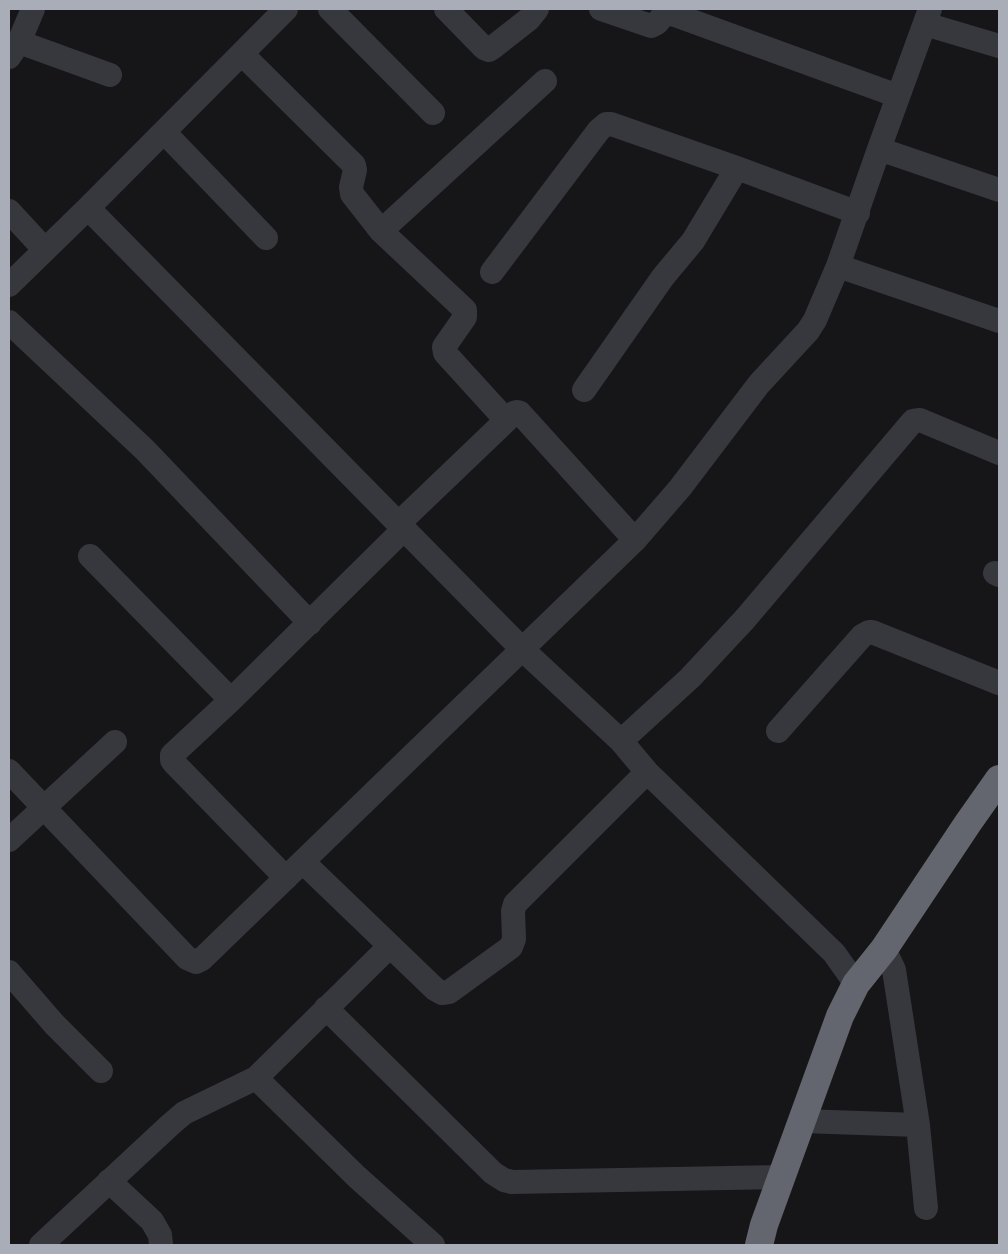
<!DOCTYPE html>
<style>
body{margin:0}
#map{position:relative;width:1008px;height:1254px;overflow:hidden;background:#161618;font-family:"Source Sans 3",sans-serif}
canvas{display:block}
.frame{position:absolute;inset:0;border:10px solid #a8adb8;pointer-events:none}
</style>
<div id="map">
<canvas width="1008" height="1254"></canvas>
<div class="frame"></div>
</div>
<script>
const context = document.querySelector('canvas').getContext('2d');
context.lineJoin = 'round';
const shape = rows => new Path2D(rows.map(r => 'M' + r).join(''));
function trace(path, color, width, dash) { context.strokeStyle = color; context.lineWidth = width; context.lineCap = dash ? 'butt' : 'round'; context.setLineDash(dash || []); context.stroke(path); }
trace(shape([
 [330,9,433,113],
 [446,9,484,48,489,50,492,48,529,19,537,9],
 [601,9,651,26,657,23,665,13,675,15,898,96],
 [925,24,999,46],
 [19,42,110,75],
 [242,54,354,165,355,170,351,187,352,194,381,231,465,310,465,317,444,347,445,353,506,420],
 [9,57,19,42,33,9],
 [164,132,266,238],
 [879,149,999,190],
 [88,208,522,649,621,741,647,772,834,953,856,984],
 [9,211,45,250],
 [381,231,545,81],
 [838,266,999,321],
 [492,272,599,130,606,124,611,124,737,168,858,213],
 [9,285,88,208,286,9],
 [9,322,145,450,310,623],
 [584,390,663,277,693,241,737,168],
 [398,524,514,413,517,412,520,413,635,540],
 [90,556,231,700],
 [995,573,999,575],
 [778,731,862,636,869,632,872,632,999,683],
 [621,741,690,678,745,619,913,421,920,420,999,453],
 [9,771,187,958,196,962,202,959,635,540,680,488,759,384,808,331,815,320,838,266,879,149,930,9],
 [9,840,115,742],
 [303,862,435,989,442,993,449,992,511,947,514,939,513,911,515,904,647,772],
 [286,878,175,764,172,760,172,755,231,700,404,529],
 [884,949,894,970,918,1125,926,1208],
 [9,972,54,1024,101,1071],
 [326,1008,493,1173,504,1180,512,1182,781,1177],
 [256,1078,357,1177,433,1245],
 [802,1121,918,1125],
 [109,1181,152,1221,160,1235,161,1245],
 [41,1245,170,1125,184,1113,256,1078,390,946]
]), '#37383d', 24);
trace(shape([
 [759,1245,764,1225,840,1016,856,984,884,949,968,823,999,779]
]), '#63666e', 28);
</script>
